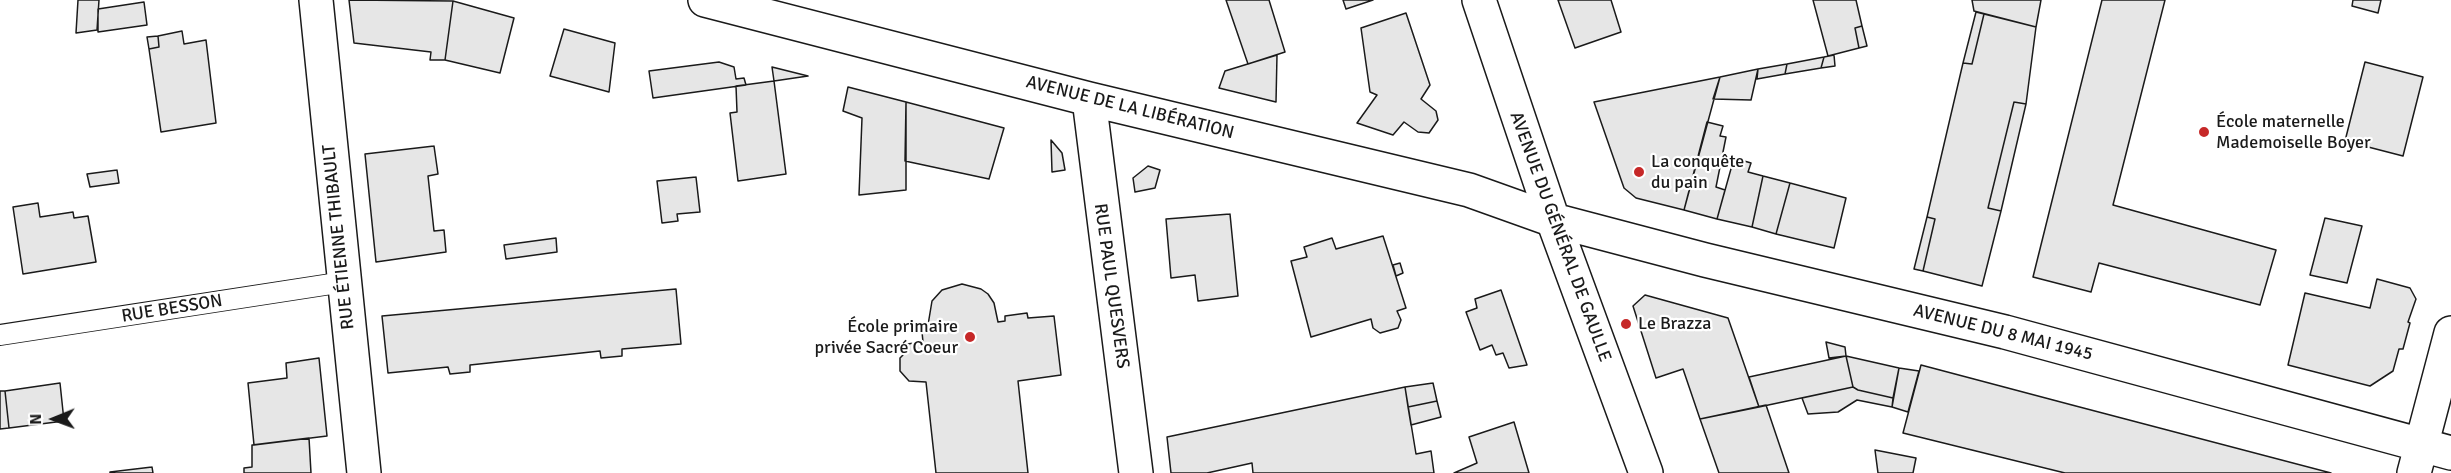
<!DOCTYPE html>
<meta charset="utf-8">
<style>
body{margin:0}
#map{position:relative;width:2451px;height:473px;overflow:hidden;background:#fff;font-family:Signika,sans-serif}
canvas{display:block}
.north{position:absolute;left:24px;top:389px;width:60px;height:60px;-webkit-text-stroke:4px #fff;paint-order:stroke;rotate:269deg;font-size:16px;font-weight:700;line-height:24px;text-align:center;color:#1a1a1a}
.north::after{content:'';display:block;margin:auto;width:21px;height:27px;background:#1a1a1a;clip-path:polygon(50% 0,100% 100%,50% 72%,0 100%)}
</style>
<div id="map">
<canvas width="2451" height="473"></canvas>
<div class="north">N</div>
</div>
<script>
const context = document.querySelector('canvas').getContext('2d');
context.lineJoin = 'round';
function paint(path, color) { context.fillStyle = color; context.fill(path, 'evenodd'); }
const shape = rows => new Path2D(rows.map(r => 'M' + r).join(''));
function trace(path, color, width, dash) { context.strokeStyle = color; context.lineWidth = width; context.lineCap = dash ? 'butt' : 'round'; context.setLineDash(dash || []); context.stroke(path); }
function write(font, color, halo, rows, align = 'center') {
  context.font = font + ' Signika,sans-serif'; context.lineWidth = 4.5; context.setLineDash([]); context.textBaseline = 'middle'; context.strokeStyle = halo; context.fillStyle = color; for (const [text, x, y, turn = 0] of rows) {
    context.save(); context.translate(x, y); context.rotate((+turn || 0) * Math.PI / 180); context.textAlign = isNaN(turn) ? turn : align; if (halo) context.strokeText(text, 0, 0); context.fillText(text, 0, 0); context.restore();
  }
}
const building = shape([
 [78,0,99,0,97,30,76,33,78,0],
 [349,0,453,1,445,60,430,60,431,52,354,43,349,0],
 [1226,0,1269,0,1285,52,1248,64,1226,0],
 [1343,0,1373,0,1346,9,1343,0],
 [1558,0,1611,0,1621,32,1575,48,1558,0],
 [1813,0,1856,0,1862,26,1855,28,1859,48,1828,56,1813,0],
 [1972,0,2041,0,2036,27,1974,11,1972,0],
 [2102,0,2165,0,2113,205,2276,250,2260,305,2099,263,2091,292,2033,277,2102,0],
 [2353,0,2381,0,2378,13,2352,6,2353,0],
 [453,1,514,18,500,73,445,60,453,1],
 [144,2,147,25,98,32,98,9,144,2],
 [1976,12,1984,14,1972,64,1963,63,1976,12],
 [1406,13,1430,85,1421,99,1436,111,1438,120,1429,133,1418,132,1404,122,1393,135,1357,123,1377,95,1370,92,1361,28,1406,13],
 [1984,14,2036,27,2026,104,2014,102,1988,208,2001,211,1982,286,1923,271,1935,219,1927,217,1963,63,1972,64,1984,14],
 [1862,26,1867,46,1859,48,1855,28,1862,26],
 [564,29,615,43,609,92,550,76,564,29],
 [182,31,184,44,206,40,216,123,161,132,149,49,159,47,158,36,182,31],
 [158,36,159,47,149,49,147,37,158,36],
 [1277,55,1276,102,1219,88,1225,71,1277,55],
 [1834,55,1835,66,1821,68,1824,57,1834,55],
 [1824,57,1821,68,1785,74,1787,64,1824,57],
 [719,62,734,67,736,79,744,78,746,85,653,98,649,71,719,62],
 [2365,62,2423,77,2403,156,2345,141,2365,62],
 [1787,64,1785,74,1757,79,1758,69,1787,64],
 [772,67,808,76,774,81,772,67],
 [1758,69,1751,100,1713,99,1720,77,1758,69],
 [1720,77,1684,210,1636,198,1624,188,1594,102,1720,77],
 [774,81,786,174,738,181,730,113,737,112,736,86,774,81],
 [848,87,906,102,906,190,859,195,862,118,843,111,848,87],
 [906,102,1004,128,989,179,905,161,906,102],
 [2014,102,2026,104,2001,211,1988,208,2014,102],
 [1707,122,1723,126,1720,136,1726,137,1716,187,1725,190,1717,219,1684,210,1707,122],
 [1051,140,1062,153,1065,170,1052,172,1051,140],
 [434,146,438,174,428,176,434,231,444,230,446,252,376,262,365,154,434,146],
 [1734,158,1751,163,1748,172,1763,176,1752,227,1717,219,1734,158],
 [1148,166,1160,170,1155,188,1135,192,1133,178,1148,166],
 [117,170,119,183,90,187,87,174,117,170],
 [1763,176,1790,183,1776,234,1752,227,1763,176],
 [696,177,700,212,677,214,678,221,662,223,657,181,696,177],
 [1790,183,1846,198,1834,248,1776,234,1790,183],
 [38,203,40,217,73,212,74,218,88,216,96,262,23,274,13,207,38,203],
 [1230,214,1238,296,1198,301,1195,275,1171,278,1166,219,1230,214],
 [1927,217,1935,219,1923,271,1914,269,1927,217],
 [2325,218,2362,226,2347,283,2310,275,2325,218],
 [1383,236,1406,308,1397,311,1401,320,1398,328,1380,333,1373,328,1371,319,1311,337,1291,261,1307,257,1304,247,1332,238,1336,249,1383,236],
 [556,238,557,252,506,259,504,245,556,238],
 [1400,263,1403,273,1396,276,1393,265,1400,263],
 [2377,279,2410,288,2416,299,2408,322,2410,323,2403,349,2399,349,2393,371,2370,386,2288,365,2305,293,2370,308,2377,279],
 [962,284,981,289,988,294,994,303,998,322,1005,321,1005,316,1027,313,1028,318,1054,316,1061,375,1018,381,1028,473,936,473,926,382,909,381,900,371,900,358,907,351,907,344,923,342,922,332,916,332,916,325,928,325,932,301,942,290,962,284],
 [676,289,681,344,622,349,622,356,601,358,600,351,470,365,470,372,450,374,448,367,388,373,382,316,676,289],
 [1501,290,1527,365,1509,368,1503,353,1496,355,1492,345,1480,350,1466,312,1477,308,1475,299,1501,290],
 [1645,295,1728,318,1759,407,1700,419,1683,369,1656,378,1633,306,1645,295],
 [1826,342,1845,347,1846,356,1829,358,1826,342],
 [1846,356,1899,368,1893,398,1858,390,1853,387,1846,356],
 [1846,356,1853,387,1759,407,1749,377,1846,356],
 [319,358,327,436,254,445,248,383,287,378,286,363,319,358],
 [1921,365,2072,405,2331,473,2065,473,1903,433,1921,365],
 [1899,368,1919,371,1908,412,1892,407,1899,368],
 [60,383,64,421,9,428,5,391,60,383],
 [1433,383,1437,401,1408,407,1405,387,1433,383],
 [1405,387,1416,454,1431,451,1434,473,1253,473,1252,463,1207,473,1171,473,1167,437,1405,387],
 [1853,387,1858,390,1893,398,1892,407,1857,400,1838,412,1808,414,1802,398,1853,387],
 [0,391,5,391,9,428,0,429,0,391],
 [1437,401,1441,417,1411,425,1408,407,1437,401],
 [1766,405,1789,473,1719,473,1700,419,1766,405],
 [1514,422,1529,473,1454,473,1477,463,1469,437,1514,422],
 [309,438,311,473,244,473,244,468,252,467,252,445,309,438],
 [1875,450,1916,458,1913,473,1878,473,1875,450],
 [152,467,153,473,110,473,110,472,152,467]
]);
paint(building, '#e6e6e6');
trace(building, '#1a1a1a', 1.5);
const lane = shape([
 [0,335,344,282]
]);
const street = shape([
 [316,0,364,473],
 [705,0,1089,99,1469,190,1553,220],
 [1089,99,1136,473]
]);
const secondary = shape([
 [1479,0,1553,220,1646,473],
 [1553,220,1705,260,2005,332,2451,453],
 [2414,473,2451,333]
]);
trace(lane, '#1a1a1a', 22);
trace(street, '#1a1a1a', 36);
trace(secondary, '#1a1a1a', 36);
trace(lane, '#fff', 20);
trace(street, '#fff', 33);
trace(secondary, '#fff', 33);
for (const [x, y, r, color] of [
 [2204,132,6,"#c62828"],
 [1639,172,6,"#c62828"],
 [1626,324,6,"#c62828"],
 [970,337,6,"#c62828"]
]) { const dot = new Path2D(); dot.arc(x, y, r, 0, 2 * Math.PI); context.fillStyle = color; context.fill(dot); trace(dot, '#fff', 2); }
write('18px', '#1a1a1a', '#fff', [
 ["AVENUE DE LA LIBÉRATION",1130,108,14],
 ["RUE ÉTIENNE THIBAULT",339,237,-96],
 ["AVENUE DU GÉNÉRAL DE GAULLE",1560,237,70],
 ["RUE PAUL QUESVERS",1111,286,82],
 ["RUE BESSON",172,309,-9],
 ["AVENUE DU 8 MAI 1945",2003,333,14]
]);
write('18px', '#1a1a1a', '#fff', [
 ["École maternelle",2216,122],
 ["Mademoiselle Boyer",2216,143],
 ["La conquête",1651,162],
 ["du pain",1651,183],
 ["Le Brazza",1638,324],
 ["École primaire",958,327,"right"],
 ["privée Sacré Coeur",958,348,"right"]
], 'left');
</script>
